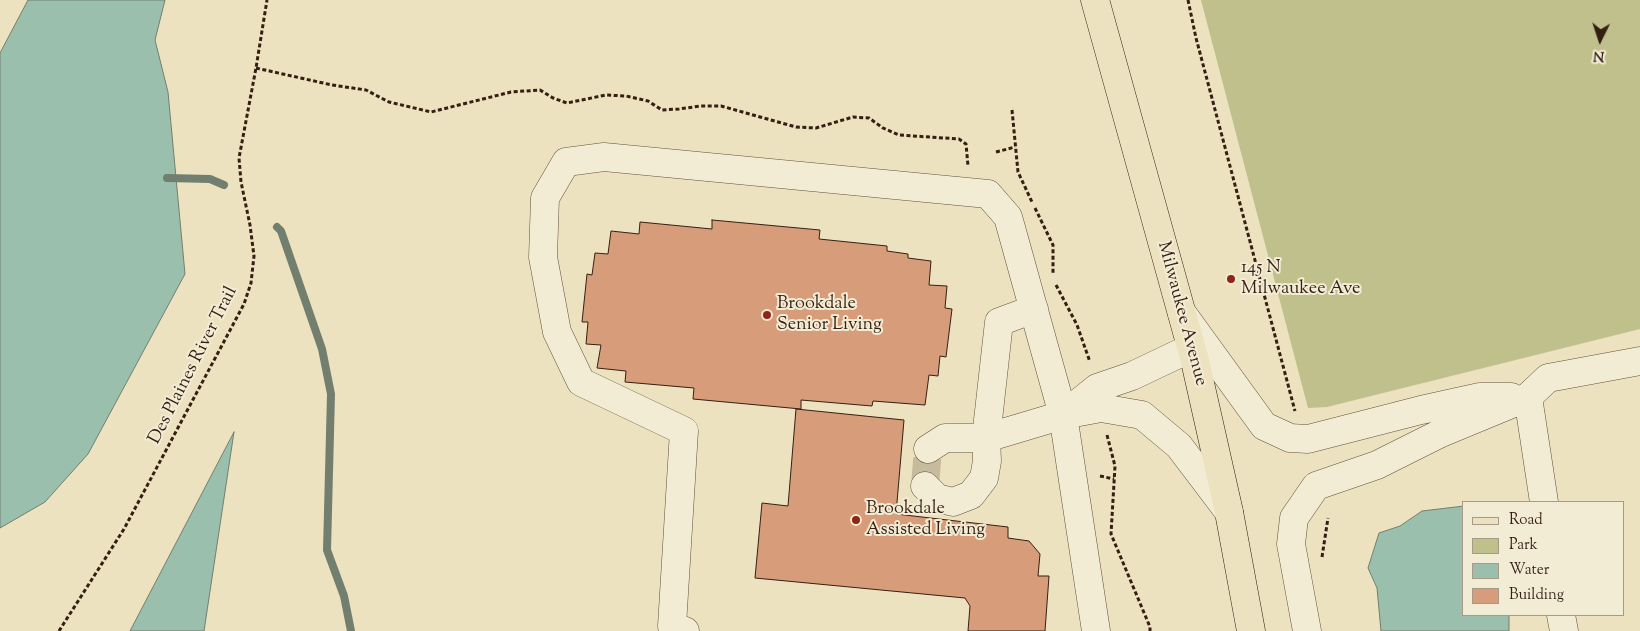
<!DOCTYPE html>
<style>
body{margin:0}
#map{position:relative;width:1640px;height:631px;overflow:hidden;background:#ece2bf;font-family:"Sorts Mill Goudy",serif}
canvas{display:block}
.legend{position:absolute;left:1462px;top:501px;width:162px;height:115px;box-sizing:border-box;background:#f3ecd5;border:1px solid #a79a87;margin:0;padding:6px 9px;list-style:none;font-size:15px;color:#351f13}
.legend li{display:flex;align-items:center;gap:10px;height:25px}
.legend b{width:25px;border:1px solid #a79a87}
.north{position:absolute;left:1575px;top:15px;width:50px;height:50px;-webkit-text-stroke:4px #f3ecd5;paint-order:stroke;rotate:184deg;font-size:14px;font-weight:700;line-height:20px;text-align:center;color:#351f13}
.north::after{content:'';display:block;margin:auto;width:18px;height:22px;background:#351f13;clip-path:polygon(50% 0,100% 100%,50% 72%,0 100%)}
</style>
<div id="map">
<canvas width="1640" height="631"></canvas>
<ul class="legend">
<li><b style="height:6px;background:#ece2bf"></b>Road</li>
<li><b style="height:14px;background:#c0c08c"></b>Park</li>
<li><b style="height:14px;background:#9abfac"></b>Water</li>
<li><b style="height:14px;background:#d79c79"></b>Building</li>
</ul>
<div class="north">N</div>
</div>
<script>
const context = document.querySelector('canvas').getContext('2d');
context.lineJoin = 'round';
function paint(path, color) { context.fillStyle = color; context.fill(path, 'evenodd'); }
const shape = rows => new Path2D(rows.map(r => 'M' + r).join(''));
function trace(path, color, width, dash) { context.strokeStyle = color; context.lineWidth = width; context.lineCap = dash ? 'butt' : 'round'; context.setLineDash(dash || []); context.stroke(path); }
function write(font, color, halo, rows, align = 'center') {
  context.font = font + ' "Sorts Mill Goudy",serif'; context.lineWidth = 4; context.setLineDash([]); context.textBaseline = 'middle'; context.strokeStyle = halo; context.fillStyle = color; for (const [text, x, y, turn = 0] of rows) {
    context.save(); context.translate(x, y); context.rotate((+turn || 0) * Math.PI / 180); context.textAlign = isNaN(turn) ? turn : align; if (halo) context.strokeText(text, 0, 0); context.fillText(text, 0, 0); context.restore();
  }
}
paint(shape([
 [1201,0,1640,0,1640,329,1327,407,1308,408]
]), '#c0c08c');
const water = shape([
 [28,0,165,0,155,40,168,92,185,274,88,454,45,502,0,528,0,53,28,0],
 [234,432,204,631,130,631,234,432],
 [1464,506,1464,615,1509,615,1509,631,1381,631,1377,588,1368,568,1379,533,1400,526,1422,511,1464,506]
]);
paint(water, '#9abfac');
trace(water, '#727f6f', 1);
trace(shape([
 [167,178,210,179,224,185],
 [277,227,281,231,322,349,331,394,327,550,344,596,351,631]
]), '#727f6f', 8);
const building = shape([
 [712,220,820,230,819,239,887,246,887,251,908,254,908,258,931,261,929,285,947,286,945,308,952,309,946,357,940,356,938,376,929,375,925,405,873,401,872,406,801,400,801,409,693,399,694,388,625,382,626,371,597,368,601,345,586,344,588,322,582,322,587,274,592,275,595,253,608,254,611,231,639,234,640,222,712,229,712,220],
 [796,409,904,420,896,514,1008,527,1008,538,1029,541,1040,554,1038,576,1049,576,1045,631,968,631,970,606,965,598,755,578,762,503,788,506,796,409]
]);
paint(building, '#d79c79');
trace(building, '#351f13', 1);
trace(shape([
 [925,486,928,449]
]), '#c7bb9d', 28, [28, 14]);
const minor = shape([
 [1182,313,1264,426,1290,438,1308,439,1421,410,1480,397,1511,397],
 [1528,397,1544,502],
 [1066,413,1097,388,1132,376,1191,348],
 [928,449,945,438,986,438,999,322,1034,309],
 [925,486,937,498,953,502,971,495,984,478,987,461,986,438,1063,415,1101,408,1142,415,1179,446,1229,512],
 [1561,615,1564,631],
 [685,631,672,626,684,431,581,382,557,332,543,257,545,198,566,162,604,157,988,194,1008,217,1063,415,1096,631],
 [1307,631,1291,544,1294,518,1316,486,1377,465,1441,433,1528,397,1548,378,1640,361]
]);
const major = shape([
 [1095,0,1195,361,1229,512,1251,631]
]);
trace(minor, '#63503e', 29);
trace(major, '#351f13', 29);
trace(shape([
 [1188,0,1196,38,1295,411],
 [256,68,332,85,366,90,389,102,431,112,511,92,540,90,553,98,567,103,606,95,626,96,648,101,662,110,679,109,701,106,721,106,796,127,816,128,853,117,869,118,883,128,899,135,959,139,966,144,968,166],
 [1012,110,1018,172,1032,202],
 [996,152,1015,147],
 [1035,208,1053,245,1053,275],
 [1056,285,1077,325,1090,362],
 [1107,435,1115,466,1111,534,1150,627,1150,631],
 [1100,476,1114,479],
 [1322,557,1328,518],
 [59,631,124,529,244,304,251,283,254,256,250,225,241,182,239,158,256,68,267,0]
]), '#351f13', 3, [4, 2.5]);
trace(minor, '#f3ecd5', 28);
trace(major, '#ece2bf', 28);
for (const [x, y, r, color] of [
 [1231,279,5,"#8f2418"],
 [767,315,5,"#8f2418"],
 [856,520,5,"#8f2418"]
]) { const dot = new Path2D(); dot.arc(x, y, r, 0, 2 * Math.PI); context.fillStyle = color; context.fill(dot); trace(dot, '#f3ecd5', 2); }
write('18px', '#351f13', '#f3ecd5', [
 ["145 N",1241,269],
 ["Milwaukee Ave",1241,290],
 ["Brookdale",777,305],
 ["Senior Living",777,326],
 ["Brookdale",866,510],
 ["Assisted Living",866,531]
], 'left');
write('18px', '#351f13', '#f3ecd5', [
 ["Milwaukee Avenue",1181,314,75],
 ["Des Plaines River Trail",194,366,-63]
]);
</script>
